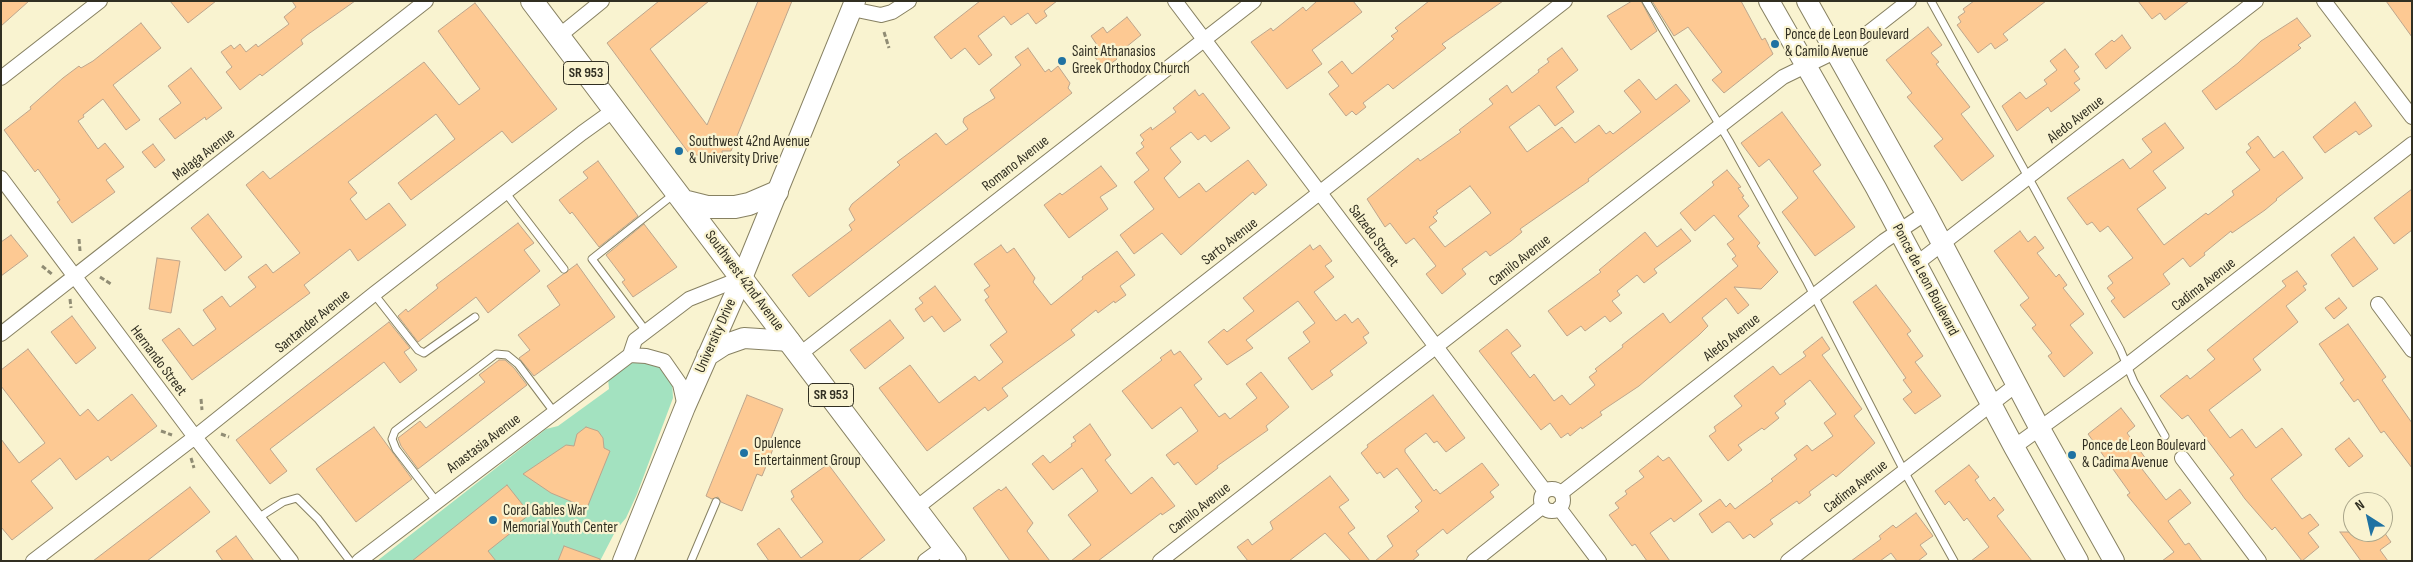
<!DOCTYPE html>
<style>
body{margin:0}
#map{position:relative;width:2413px;height:562px;overflow:hidden;background:#f9f3d0;font-family:"Sofia Sans Condensed",sans-serif}
canvas{display:block}
.frame{position:absolute;inset:0;border:2px solid #312f22;pointer-events:none}
.north{position:absolute;left:2343px;top:492px;width:50px;height:50px;box-sizing:border-box;background:#f9f3d0;border:1px solid #a9a58a;border-radius:50%;rotate:325deg;font-size:14px;font-weight:700;line-height:20px;text-align:center;color:#312f22}
.north::after{content:'';display:block;margin:auto;width:18px;height:22px;background:#1f72a2;clip-path:polygon(50% 0,100% 100%,50% 72%,0 100%)}
</style>
<div id="map">
<canvas width="2413" height="562"></canvas>
<div class="frame"></div>
<div class="north">N</div>
</div>
<script>
const context = document.querySelector('canvas').getContext('2d');
context.lineJoin = 'round';
function paint(path, color) { context.fillStyle = color; context.fill(path, 'evenodd'); }
const shape = rows => new Path2D(rows.map(r => 'M' + r).join(''));
function trace(path, color, width, dash) { context.strokeStyle = color; context.lineWidth = width; context.lineCap = dash ? 'butt' : 'round'; context.setLineDash(dash || []); context.stroke(path); }
function write(font, color, halo, rows, align = 'center') {
  context.font = font + ' "Sofia Sans Condensed",sans-serif'; context.lineWidth = 4.5; context.setLineDash([]); context.textBaseline = 'middle'; context.strokeStyle = halo; context.fillStyle = color; for (const [text, x, y, turn = 0] of rows) {
    context.save(); context.translate(x, y); context.rotate((+turn || 0) * Math.PI / 180); context.textAlign = isNaN(turn) ? turn : align; if (halo) context.strokeText(text, 0, 0); context.fillText(text, 0, 0); context.restore();
  }
}
paint(shape([
 [636,361,661,366,672,381,673,398,637,494,626,518,616,530,600,561,377,561,546,429,558,426,609,389,608,378,624,364]
]), '#a3e2c0');
const building = shape([
 [1,1,29,1,1,26,1,1],
 [170,1,216,1,188,23,170,1],
 [292,1,355,1,307,35,301,40,303,44,262,76,260,74,240,90,226,72,232,67,221,52,231,45,234,49,240,44,246,52,256,44,258,47,289,24,284,17,296,7,292,1],
 [659,1,709,1,650,49,707,125,758,1,792,1,731,151,722,151,723,161,700,164,699,155,691,156,607,43,659,1],
 [980,1,1057,1,1044,11,1047,16,1036,24,1028,13,1011,25,1004,16,978,36,992,55,979,65,965,48,951,59,934,37,980,1],
 [1317,1,1353,1,1362,12,1312,50,1322,64,1287,89,1251,42,1271,28,1273,31,1303,7,1306,11,1317,1],
 [1429,1,1503,1,1442,44,1446,48,1393,89,1388,84,1363,103,1366,107,1356,115,1352,111,1346,116,1329,94,1339,86,1328,72,1342,61,1352,74,1394,39,1391,36,1398,31,1395,28,1429,1],
 [1632,1,1641,1,1657,31,1631,50,1607,16,1632,1],
 [1652,1,1741,1,1762,40,1765,38,1773,54,1724,93,1712,80,1722,72,1688,27,1674,36,1652,1],
 [1974,1,2046,1,2003,34,2008,40,1995,49,1991,43,1978,53,1957,25,1961,22,1958,17,1965,12,1963,9,1974,1],
 [2138,1,2189,1,2165,20,2160,13,2152,19,2138,1],
 [2386,1,2412,1,2412,37,2386,1],
 [475,3,557,109,512,143,502,131,411,200,398,183,455,139,436,114,348,182,357,193,350,199,366,220,389,203,406,225,358,261,350,249,304,285,310,293,192,380,162,340,179,328,193,346,216,329,203,310,222,296,230,307,256,287,248,277,266,264,273,273,300,253,246,185,263,171,270,179,424,62,459,105,480,89,438,31,475,3],
 [1127,17,1141,35,1115,56,1117,59,1104,69,1090,51,1097,45,1091,36,1103,27,1107,33,1127,17],
 [2297,18,2311,36,2298,45,2301,48,2216,110,2202,91,2238,63,2261,41,2297,18],
 [141,23,161,48,113,85,140,120,126,130,103,99,83,115,84,117,78,121,98,149,105,143,124,167,106,180,115,192,72,223,57,202,60,200,38,169,35,172,4,130,31,109,30,107,63,78,79,66,81,68,93,61,141,23],
 [1928,27,1942,45,1931,53,1939,62,1936,64,1970,107,1961,114,1994,156,1962,181,1934,146,1943,139,1907,97,1912,93,1886,60,1928,27],
 [2122,35,2131,48,2106,69,2095,54,2112,40,2114,42,2122,35],
 [1028,48,1045,72,1049,69,1051,72,1058,66,1070,83,1068,88,1072,93,809,297,792,275,852,230,849,225,855,220,849,209,852,204,900,165,897,162,936,133,946,145,968,129,963,122,964,118,995,98,990,90,1021,65,1015,57,1028,48],
 [1562,48,1578,70,1556,87,1574,112,1555,126,1539,105,1509,127,1527,152,1562,127,1575,143,1599,125,1606,134,1610,131,1613,134,1641,112,1624,91,1639,79,1656,100,1676,84,1690,101,1588,179,1589,181,1520,229,1522,232,1511,241,1490,256,1486,251,1462,269,1466,274,1442,294,1426,274,1436,266,1414,238,1406,244,1390,223,1385,227,1367,199,1418,158,1420,161,1461,132,1459,130,1493,104,1489,99,1507,85,1512,93,1539,72,1538,70,1549,62,1547,59,1562,48],
 [1470,186,1491,213,1445,247,1429,227,1437,221,1433,217,1438,213,1436,211,1470,186],
 [2065,49,2079,67,2074,71,2080,79,2074,83,2080,90,2051,112,2048,107,2017,131,2002,106,2020,92,2026,99,2047,84,2044,80,2057,70,2050,61,2065,49],
 [191,68,222,108,206,120,205,117,175,139,159,119,181,103,168,86,191,68],
 [1195,90,1199,96,1203,93,1230,128,1211,142,1205,135,1198,140,1191,132,1170,148,1181,162,1164,178,1179,198,1199,183,1206,192,1248,160,1267,185,1255,195,1253,192,1181,255,1162,233,1134,254,1120,235,1154,209,1134,182,1149,170,1136,153,1144,147,1141,143,1144,140,1140,135,1151,127,1152,130,1176,112,1173,108,1195,90],
 [2355,102,2372,126,2359,135,2356,131,2325,153,2313,137,2355,102],
 [1782,112,1821,165,1813,171,1855,227,1815,256,1782,212,1798,198,1769,159,1759,167,1741,143,1782,112],
 [2165,123,2184,148,2153,171,2166,188,2137,209,2164,245,2206,213,2208,215,2234,195,2232,191,2260,170,2246,152,2251,148,2248,144,2258,136,2274,158,2283,151,2303,178,2276,199,2277,200,2265,210,2232,233,2231,231,2204,253,2205,255,2190,267,2183,258,2163,274,2170,284,2124,318,2111,301,2115,298,2107,288,2113,283,2108,276,2133,258,2108,226,2100,232,2092,222,2087,225,2067,198,2123,159,2130,169,2152,152,2142,139,2165,123],
 [153,144,165,160,155,168,142,152,153,144],
 [598,161,638,216,599,247,572,212,570,214,559,200,588,178,583,172,598,161],
 [1101,166,1117,186,1100,197,1108,209,1069,238,1044,205,1060,193,1062,195,1101,166],
 [1727,170,1741,187,1738,188,1744,196,1742,197,1749,206,1738,216,1760,243,1757,246,1778,272,1761,289,1734,287,1749,305,1738,314,1726,298,1702,318,1708,326,1699,335,1639,386,1600,412,1602,415,1582,429,1581,427,1570,436,1568,433,1561,438,1550,423,1541,430,1479,351,1507,329,1521,346,1511,353,1530,378,1534,374,1554,401,1562,395,1570,405,1595,385,1589,377,1597,371,1595,369,1623,347,1622,345,1663,313,1670,323,1738,266,1732,259,1736,256,1727,244,1734,239,1714,215,1695,231,1680,213,1714,185,1712,182,1727,170],
 [2412,189,2412,230,2394,244,2374,218,2412,189],
 [208,214,242,257,225,271,191,228,208,214],
 [518,223,534,243,524,250,540,271,488,313,476,297,418,342,398,316,406,309,408,312,438,288,436,285,518,223],
 [644,224,677,267,633,297,622,282,625,280,606,255,644,224],
 [1681,229,1691,241,1654,269,1657,273,1644,283,1637,275,1617,291,1620,295,1612,301,1622,313,1610,322,1605,316,1585,331,1581,326,1567,336,1548,311,1601,272,1599,270,1645,232,1657,247,1681,229],
 [2020,231,2028,242,2035,236,2044,248,2037,253,2056,277,2059,274,2067,285,2063,288,2084,314,2070,325,2093,353,2064,377,2048,356,2052,353,2032,328,2036,325,2020,305,2029,298,1994,251,2020,231],
 [11,235,28,256,1,276,1,242,11,235],
 [2354,237,2378,269,2353,287,2331,255,2354,237],
 [1001,245,1007,253,1014,248,1035,278,1033,282,1051,305,1083,279,1082,277,1117,251,1135,275,1120,286,1126,295,1115,303,1114,301,1098,313,1096,310,1071,330,1075,335,1002,388,1008,396,988,411,985,407,927,451,879,388,910,365,939,403,975,376,979,381,1003,362,990,345,1007,332,985,300,989,297,984,290,990,286,974,264,1001,245],
 [1310,245,1313,250,1320,245,1332,261,1325,266,1334,277,1314,292,1336,321,1345,314,1352,323,1358,318,1369,333,1363,337,1367,343,1330,371,1333,375,1312,390,1288,358,1310,342,1303,332,1315,323,1298,301,1246,340,1253,348,1227,365,1208,342,1224,329,1227,332,1254,311,1243,298,1310,245],
 [157,258,180,261,171,313,149,309,157,258],
 [577,264,615,317,534,376,519,358,530,350,518,335,560,305,547,286,577,264],
 [2297,271,2307,284,2303,286,2306,290,2286,306,2298,322,2253,359,2261,370,2209,410,2230,438,2242,429,2256,448,2282,428,2302,455,2271,479,2302,519,2310,514,2319,525,2308,533,2319,547,2302,561,2275,527,2272,530,2245,499,2230,478,2234,475,2188,415,2182,419,2160,396,2187,375,2190,379,2215,359,2207,350,2286,286,2282,281,2297,271],
 [1876,285,1911,331,1907,334,1923,356,1915,362,1941,396,1915,414,1903,399,1912,392,1903,380,1906,378,1853,302,1876,285],
 [935,286,961,320,944,332,932,316,924,322,915,309,923,303,919,298,935,286],
 [2339,298,2347,308,2334,319,2325,308,2339,298],
 [72,316,96,348,76,364,51,332,72,316],
 [890,320,904,338,865,369,850,350,890,320],
 [389,322,410,348,404,352,417,370,400,383,384,362,270,449,287,471,270,484,236,440,389,322],
 [2348,324,2386,377,2382,380,2412,423,2412,468,2384,431,2381,433,2358,399,2354,402,2340,383,2344,380,2319,344,2348,324],
 [1822,337,1830,349,1822,355,1862,409,1854,416,1875,443,1836,477,1833,474,1809,492,1811,495,1799,504,1797,501,1770,520,1773,524,1754,538,1750,534,1743,539,1730,522,1727,522,1712,533,1699,514,1720,499,1726,507,1730,503,1735,509,1773,481,1771,479,1797,459,1794,455,1807,445,1812,451,1833,436,1824,423,1836,414,1810,380,1784,401,1786,404,1775,413,1779,418,1764,430,1762,428,1738,445,1742,450,1728,461,1709,436,1716,431,1714,427,1742,406,1734,396,1773,366,1780,375,1806,356,1803,352,1822,337],
 [28,349,80,416,88,409,98,421,132,394,157,426,111,461,108,456,76,480,60,458,31,481,53,508,12,540,1,527,1,439,19,463,45,443,1,386,1,370,28,349],
 [1171,350,1174,355,1180,351,1202,379,1194,385,1219,417,1225,413,1230,419,1257,398,1246,384,1261,372,1289,407,1266,426,1268,430,1217,466,1218,468,1196,485,1178,462,1174,465,1166,455,1198,431,1181,407,1152,429,1122,391,1162,360,1160,358,1171,350],
 [499,360,505,360,514,368,527,385,418,469,401,446,398,438,420,421,426,428,485,382,479,375,499,360],
 [747,395,783,409,768,446,773,449,762,476,757,474,742,511,721,502,718,497,712,499,706,496,747,395],
 [1433,395,1465,438,1446,452,1437,441,1434,443,1426,433,1405,449,1405,452,1434,491,1436,489,1440,494,1482,463,1499,485,1490,492,1494,497,1447,534,1443,529,1416,551,1419,555,1412,561,1375,561,1393,546,1387,536,1419,511,1415,507,1422,501,1397,468,1384,478,1380,472,1377,474,1361,453,1368,447,1367,445,1433,395],
 [2121,408,2135,426,2127,433,2149,463,2142,469,2166,500,2180,489,2191,503,2168,521,2185,545,2189,543,2202,561,2162,561,2174,552,2127,495,2130,493,2088,434,2121,408],
 [1090,424,1111,455,1105,460,1131,494,1152,477,1175,506,1162,515,1161,513,1098,561,1071,561,1091,545,1068,515,1098,491,1082,468,1053,490,1032,464,1043,455,1050,463,1072,446,1071,444,1076,441,1073,437,1090,424],
 [374,427,412,479,356,522,316,469,374,427],
 [586,427,598,431,603,438,604,448,610,451,587,508,551,493,523,474,566,445,574,446,577,434,586,427],
 [2349,438,2363,456,2349,467,2335,449,2349,438],
 [1658,456,1663,461,1669,457,1702,501,1674,522,1671,518,1650,533,1670,561,1647,561,1635,544,1632,546,1609,515,1619,508,1615,503,1627,494,1625,491,1644,477,1639,471,1658,456],
 [828,464,885,540,858,561,769,561,757,544,779,528,801,558,823,542,791,499,794,497,791,491,828,464],
 [1969,465,1979,477,1975,480,1990,501,1994,497,2004,510,1997,516,2032,561,1971,561,1989,547,1967,518,1964,521,1949,501,1945,505,1935,491,1969,465],
 [1330,476,1349,500,1339,507,1355,528,1348,533,1370,561,1351,561,1325,533,1289,561,1248,561,1237,547,1248,539,1252,545,1273,529,1270,522,1330,476],
 [507,485,530,514,515,526,517,528,488,551,496,561,412,561,507,485],
 [190,487,210,512,147,561,93,561,190,487],
 [1006,487,1033,523,1027,531,1050,561,1010,561,973,508,999,489,1001,491,1006,487],
 [1916,513,1933,536,1920,545,1927,554,1918,561,1897,561,1891,553,1880,561,1851,561,1881,539,1879,536,1893,525,1896,528,1916,513],
 [2340,532,2384,532,2391,542,2380,550,2388,561,2361,561,2340,532],
 [236,536,254,561,223,561,216,551,236,536],
 [564,546,600,559,600,561,558,561,564,546]
]);
paint(building, '#fdc993');
trace(building, '#bda58c', 1);
const lane = shape([
 [1646,1,1729,141,1806,280,1904,471,1954,561],
 [1931,1,2037,193,2120,349,2134,382,2165,436],
 [505,192,564,269],
 [374,294,418,350,424,353,475,317],
 [646,331,592,259,674,194],
 [436,501,396,449,392,439,395,431,496,354,507,355,518,364,554,412],
 [258,518,283,502,297,498,318,519,350,561],
 [691,561,716,502]
]);
const street = shape([
 [1175,1,1545,491],
 [2324,1,2412,117],
 [852,9,881,15,892,12,909,1],
 [559,36,602,1],
 [1,78,100,1],
 [1,178,195,437,291,561],
 [1916,264,2256,1],
 [2378,304,2412,350],
 [1,334,426,1],
 [800,354,1254,1],
 [630,355,646,356,664,361,680,384,685,407],
 [2014,447,2126,366,2412,144],
 [2182,458,2259,561],
 '1541 500a11 11 0 1 1 22 0a11 11 0 1 1-22 0Z',
 [1561,493,1884,241,1926,213],
 [1559,508,1599,561],
 [915,509,1565,1],
 [33,561,195,437,374,294,582,133,614,110],
 [359,561,630,355,635,340,689,299,742,278],
 [925,561,944,547],
 [1160,561,1783,77,1859,40,1909,1],
 [1474,561,1543,506],
 [1788,561,2016,385]
]);
const secondary = shape([
 [1769,1,1876,188,2014,447,2078,561],
 [1807,1,1926,213,2040,429,2114,561],
 [707,356,724,345,744,338,790,341],
 [623,561,685,407,742,278,855,1]
]);
const primary = shape([
 [532,1,955,561],
 [683,201,707,207,735,207,749,204,777,192]
]);
trace(lane, '#878162', 9);
trace(street, '#878162', 16);
trace(secondary, '#878162', 22);
trace(primary, '#878162', 24);
trace(shape([
 [884,32,889,48],
 [79,239,80,251],
 [42,266,53,275],
 [100,277,111,284],
 [70,299,71,308],
 [201,399,202,410],
 [161,431,172,435],
 [221,434,229,437],
 [191,458,194,468]
]), '#908c74', 3, [5, 2.5]);
trace(lane, '#fff', 7);
trace(street, '#fff', 14);
trace(secondary, '#fff', 20);
trace(primary, '#fff', 22);
for (const [x, y, r, color] of [
 [1775,44,5,"#1f72a2"],
 [1062,61,5,"#1f72a2"],
 [679,151,5,"#1f72a2"],
 [744,453,5,"#1f72a2"],
 [2072,455,5,"#1f72a2"],
 [493,520,5,"#1f72a2"]
]) { const dot = new Path2D(); dot.arc(x, y, r, 0, 2 * Math.PI); context.fillStyle = color; context.fill(dot); trace(dot, '#f9f3d0', 2); }
for (const [x, y, w] of [
 [586,73,45],
 [831,395,45]
]) { const box = new Path2D(); box.roundRect(x - w / 2, y - 11.5, w, 23, 4); context.fillStyle = '#f9f3d0'; context.fill(box); trace(box, '#312f22', 1); }
write('bold 14px', '#312f22', null, [
 ["SR 953",586,73],
 ["SR 953",831,395]
]);
write('15px', '#312f22', '#f9f3d0', [
 ["Ponce de Leon Boulevard",1785,35],
 ["& Camilo Avenue",1785,52],
 ["Saint Athanasios",1072,52],
 ["Greek Orthodox Church",1072,69],
 ["Southwest 42nd Avenue",689,142],
 ["& University Drive",689,159],
 ["Opulence",754,444],
 ["Entertainment Group",754,461],
 ["Ponce de Leon Boulevard",2082,446],
 ["& Cadima Avenue",2082,463],
 ["Coral Gables War",503,511],
 ["Memorial Youth Center",503,528]
], 'left');
write('15px', '#312f22', '#f9f3d0', [
 ["Aledo Avenue",2076,120,-38],
 ["Malaga Avenue",204,155,-38],
 ["Romano Avenue",1016,164,-38],
 ["Salzedo Street",1373,236,53],
 ["Sarto Avenue",1230,242,-38],
 ["Camilo Avenue",1520,261,-38],
 ["Ponce de Leon Boulevard",1925,280,62],
 ["Southwest 42nd Avenue",744,281,53],
 ["Cadima Avenue",2204,285,-38],
 ["Santander Avenue",313,322,-39],
 ["University Drive",716,336,-66],
 ["Aledo Avenue",1732,338,-38],
 ["Hernando Street",158,361,53],
 ["Anastasia Avenue",484,444,-37],
 ["Cadima Avenue",1856,487,-38],
 ["Camilo Avenue",1200,509,-38]
]);
</script>
